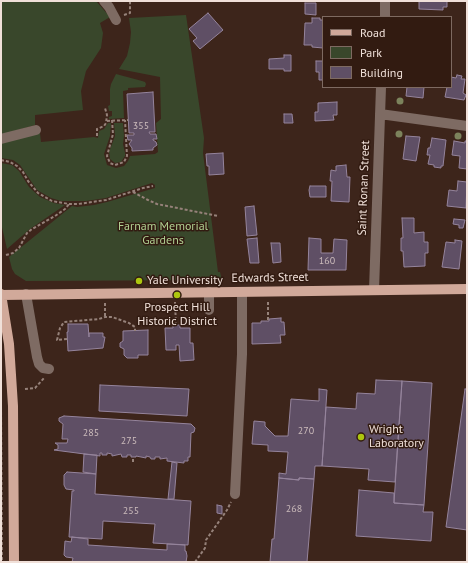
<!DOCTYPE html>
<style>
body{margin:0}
#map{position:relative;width:468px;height:563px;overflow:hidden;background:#3d251b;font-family:"PT Sans",sans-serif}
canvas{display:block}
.frame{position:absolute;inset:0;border:2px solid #f0e0d9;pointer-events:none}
.legend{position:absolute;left:322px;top:16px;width:130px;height:72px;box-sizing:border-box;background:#321b11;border:1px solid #7e6a61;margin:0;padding:5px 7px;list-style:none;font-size:12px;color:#f0e0d9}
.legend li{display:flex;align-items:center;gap:8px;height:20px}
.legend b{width:20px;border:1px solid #7e6a61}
</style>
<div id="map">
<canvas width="468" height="563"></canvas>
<div class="frame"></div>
<ul class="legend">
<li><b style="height:5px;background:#d1a99a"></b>Road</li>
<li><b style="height:11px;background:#39472b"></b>Park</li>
<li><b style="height:11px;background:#5f4f65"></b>Building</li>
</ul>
</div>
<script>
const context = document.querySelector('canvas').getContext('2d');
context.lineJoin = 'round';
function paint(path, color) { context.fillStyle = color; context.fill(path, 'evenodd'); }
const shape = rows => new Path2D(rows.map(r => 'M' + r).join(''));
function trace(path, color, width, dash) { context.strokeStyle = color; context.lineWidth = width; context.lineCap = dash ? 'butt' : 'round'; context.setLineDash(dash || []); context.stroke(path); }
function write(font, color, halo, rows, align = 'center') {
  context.font = font + ' "PT Sans",sans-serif'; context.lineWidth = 3; context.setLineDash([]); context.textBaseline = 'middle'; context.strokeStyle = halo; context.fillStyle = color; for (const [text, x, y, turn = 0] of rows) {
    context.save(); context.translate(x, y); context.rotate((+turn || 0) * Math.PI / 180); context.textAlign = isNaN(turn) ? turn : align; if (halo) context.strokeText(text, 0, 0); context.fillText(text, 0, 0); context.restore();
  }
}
paint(shape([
 [1,1,96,1,110,17,100,23,103,33,101,48,86,71,81,91,83,110,35,115,35,125,1,135],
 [186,15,204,138,203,153,218,272,220,272,222,280,26,281,15,274,12,269,9,257,72,206,77,207,94,205,107,202,155,188,155,185,152,183,106,198,86,201,61,201,51,198,37,190,20,165,13,160,1,158,1,143,40,133,41,142,94,137,98,138,99,131,104,129,108,123,111,123,110,136,104,154,107,165,116,168,124,166,128,161,130,156,155,154,158,152,156,123,161,119,160,77,119,69,127,56,130,43,131,32,129,18],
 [116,74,142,81,145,82,146,84,145,87,128,88,128,90,123,91,124,118,109,119,109,117,112,116,112,111,109,111,108,106,110,105,110,89,111,84],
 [114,123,123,123,124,136,123,144,125,153,125,156,121,162,115,163,110,159,109,152,115,136],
 [1,163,12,165,19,171,29,187,40,197,54,203,65,205,30,229,7,249,1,223]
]), '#39472b');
const building = shape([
 [419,1,447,1,447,7,443,7,443,10,419,9,419,1],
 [305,3,316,3,316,15,305,14,305,3],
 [208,13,223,30,200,49,193,41,197,38,189,29,208,13],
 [312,18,320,18,320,20,323,20,323,48,312,47,312,45,304,45,305,23,312,23,312,18],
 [284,55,291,55,291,71,284,71,284,69,269,69,269,59,284,58,284,55],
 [316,61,323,61,323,80,319,80,319,72,316,72,316,61],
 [457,75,462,76,461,79,465,79,463,93,466,95,464,100,445,97,447,87,451,87,451,77,456,78,457,75],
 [407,87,424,87,423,98,406,96,407,87],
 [153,92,155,132,149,132,150,134,156,134,157,139,153,139,153,140,156,142,157,145,153,148,153,150,132,151,132,148,129,144,132,140,128,140,127,135,134,135,134,133,129,133,127,94,153,92],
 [337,102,337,115,333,115,334,120,315,121,315,112,318,112,318,103,337,102],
 [284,114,292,114,293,123,284,123,284,114],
 [406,136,420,137,416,161,403,159,406,136],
 [432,138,446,140,443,166,441,166,441,168,434,167,434,165,428,164,430,155,427,155,428,148,430,148,432,138],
 [454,141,465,143,465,141,467,141,467,169,459,168,460,156,452,155,454,141],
 [223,153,224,174,209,175,209,166,207,166,206,154,223,153],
 [346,165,347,177,350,177,349,202,331,201,332,181,330,181,331,170,336,171,336,166,346,165],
 [458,181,467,182,466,208,447,206,449,190,457,191,458,181],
 [310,186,326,186,326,197,310,197,309,190,310,186],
 [254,206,257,235,247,236,245,207,254,206],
 [402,218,414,218,414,233,424,232,424,242,428,242,428,253,425,253,425,266,404,267,403,251,401,251,401,238,403,238,402,218],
 [454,219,465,220,463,228,459,228,459,225,453,224,454,219],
 [257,238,259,263,250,263,247,239,257,238],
 [309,238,321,239,321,253,333,253,334,239,347,240,346,270,308,270,309,238],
 [455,240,462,241,459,269,442,267,446,242,455,243,455,240],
 [271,243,280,243,281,262,273,263,271,243],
 [281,318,281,322,284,322,285,335,280,335,281,343,252,344,252,323,261,323,261,321,269,321,269,319,281,318],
 [68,324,88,324,89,337,89,333,103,333,103,337,105,337,103,348,68,351,67,332,68,332,68,324],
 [173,325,180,325,180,328,190,328,190,343,193,343,194,360,180,361,179,345,176,345,176,350,166,350,165,328,173,328,173,325],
 [148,330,148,355,138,355,138,358,127,358,124,355,124,349,120,347,120,343,123,341,123,331,148,330],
 [376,380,402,381,395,482,368,480,369,469,322,466,326,407,356,409,357,393,375,394,376,380],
 [402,381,432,383,424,505,394,503,402,381],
 [100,385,189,389,187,416,99,411,100,385],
 [319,389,327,390,322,466,315,466,314,479,299,478,299,480,279,478,279,473,286,474,288,452,268,451,268,445,252,444,254,421,265,422,265,426,275,436,288,436,291,399,319,401,319,389],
 [465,389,467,389,467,530,446,527,465,389],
 [64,416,191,424,195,428,194,432,191,433,190,457,188,457,188,461,184,461,184,463,167,461,167,458,160,459,160,457,155,457,155,459,151,459,150,457,146,456,146,458,136,456,136,457,131,457,131,455,127,455,127,457,122,457,121,454,112,456,112,454,107,453,107,455,102,455,102,453,100,453,100,456,54,450,58,449,58,445,55,443,67,443,68,439,62,439,63,424,59,421,59,418,64,416],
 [84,454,97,455,96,474,83,472,84,454],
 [172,462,177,463,174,499,168,499,172,462],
 [67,472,96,474,95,494,191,501,188,545,153,543,155,524,103,521,102,539,69,537,72,491,74,491,74,490,66,489,64,485,64,475,67,472],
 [279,478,299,480,299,478,314,479,307,562,270,562,272,539,274,539,279,478],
 [359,490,394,493,394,503,424,505,423,512,433,512,431,541,356,536,359,490],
 [217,505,222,506,222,514,217,513,217,505],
 [72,537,88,539,88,545,167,550,167,544,185,545,185,551,186,551,187,556,186,562,72,562,73,558,66,557,64,555,65,541,71,542,72,537]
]);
paint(building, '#5f4f65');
trace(building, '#95849c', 1);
trace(shape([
 [124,15,130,13,130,1],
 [112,120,113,134,107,156,110,163,115,165,124,162,127,156,125,120],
 [107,121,128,120],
 [97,136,97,129,104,126,106,123,107,115,105,108],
 [1,160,10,162,17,166,23,172,28,181,38,193,52,201,69,204,78,204,106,200,143,188,153,186],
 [133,192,148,200,157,204,218,216],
 [6,255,13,253,19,248,27,233,32,229,55,216,65,209,69,204],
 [175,302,176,325],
 [268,302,268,321],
 [105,303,105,316],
 [67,339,57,340,60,328,64,322,99,319,105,317,112,317,129,323,135,327,135,331],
 [25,389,35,388,45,377],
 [1,402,2,562],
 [133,462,133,457],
 [195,562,205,548,206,540,227,510,231,502]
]), '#96827a', 2, [3, 2]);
trace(shape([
 [104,1,109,7,116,20],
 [385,17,385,1],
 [380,114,467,126],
 [1,139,36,130],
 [374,290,381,87],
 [209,292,209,310],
 [26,294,37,357,39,364,43,368,49,369],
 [235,494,242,354,242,292]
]), '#7e6b63', 10);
trace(shape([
 [1,294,9,344,13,406,14,562],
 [1,295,467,289]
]), '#d1a99a', 10);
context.fillStyle = '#7c835c';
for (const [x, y] of [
 [400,101],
 [399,134],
 [458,136]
]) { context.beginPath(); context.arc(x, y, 3.5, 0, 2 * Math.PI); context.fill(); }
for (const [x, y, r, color] of [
 [139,281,4,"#adc60e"],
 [177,295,4,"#adc60e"],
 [361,437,4,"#adc60e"]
]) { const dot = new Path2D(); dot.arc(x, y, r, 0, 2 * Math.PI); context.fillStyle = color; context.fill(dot); trace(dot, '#321b11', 1.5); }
write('10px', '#ccbcbc', null, [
 ["355",141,126],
 ["160",327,261],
 ["270",306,431],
 ["285",91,433],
 ["275",129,441],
 ["268",294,509],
 ["255",131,511]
]);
write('12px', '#f0e0d9', '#321b11', [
 ["Saint Ronan Street",364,188,-88],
 ["Edwards Street",270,278,-1]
]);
write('12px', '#b0d092', '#321b11', [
 ["Farnam Memorial",163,227],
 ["Gardens",163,241]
]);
write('12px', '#f0e0d9', '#321b11', [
 ["Yale University",147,281],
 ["Prospect Hill",177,308,"center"],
 ["Historic District",177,322,"center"],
 ["Wright",369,430],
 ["Laboratory",369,444]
], 'left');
</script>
